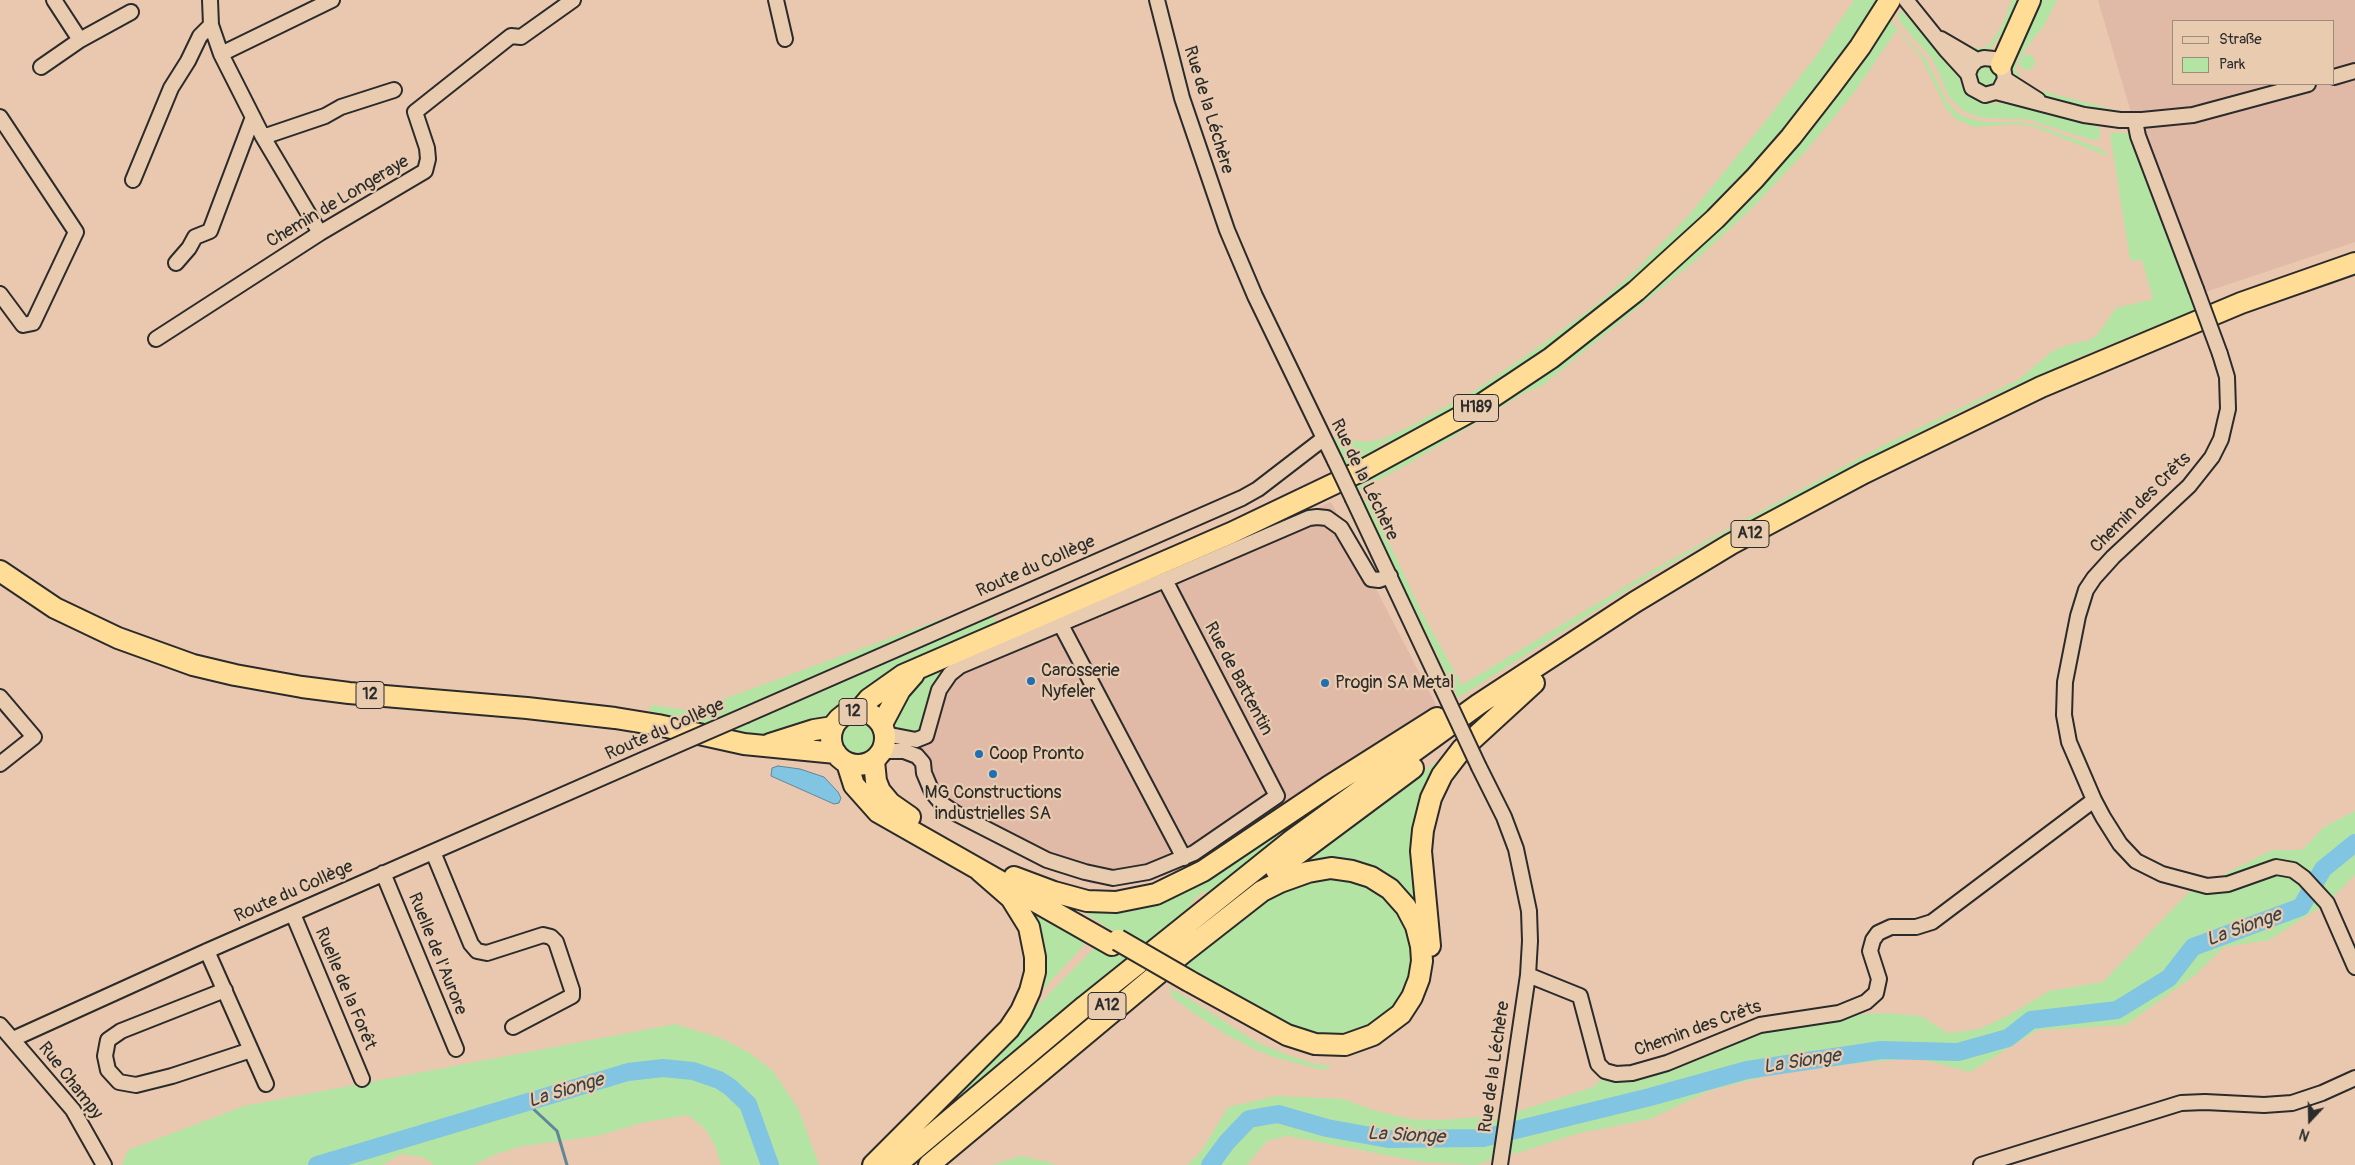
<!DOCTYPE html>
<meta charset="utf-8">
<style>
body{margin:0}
#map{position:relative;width:2355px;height:1165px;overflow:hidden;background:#eac7af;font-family:Pangolin,sans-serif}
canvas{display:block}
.legend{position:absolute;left:2172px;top:20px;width:162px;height:65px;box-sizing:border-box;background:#e9ccb0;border:1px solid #9d8c7b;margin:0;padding:6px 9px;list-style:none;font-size:15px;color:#2b2b2b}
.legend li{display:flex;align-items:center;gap:10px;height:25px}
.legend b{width:25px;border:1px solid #9d8c7b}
.north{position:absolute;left:2285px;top:1095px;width:50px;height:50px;-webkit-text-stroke:4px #e9ccb0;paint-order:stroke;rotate:201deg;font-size:14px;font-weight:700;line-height:20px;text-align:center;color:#2b2b2b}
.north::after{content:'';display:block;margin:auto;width:18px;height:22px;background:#2b2b2b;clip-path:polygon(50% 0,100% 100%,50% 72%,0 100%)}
</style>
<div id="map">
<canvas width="2355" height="1165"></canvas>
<ul class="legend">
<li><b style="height:6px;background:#e9ccb0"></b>Straße</li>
<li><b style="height:14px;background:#b4e4a3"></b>Park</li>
</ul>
<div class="north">N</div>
</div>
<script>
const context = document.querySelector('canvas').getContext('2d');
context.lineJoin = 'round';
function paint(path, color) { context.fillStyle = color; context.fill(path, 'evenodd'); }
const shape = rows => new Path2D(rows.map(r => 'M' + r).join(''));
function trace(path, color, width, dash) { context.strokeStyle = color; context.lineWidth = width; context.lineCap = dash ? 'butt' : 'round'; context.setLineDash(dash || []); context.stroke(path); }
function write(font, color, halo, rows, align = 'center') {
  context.font = font + ' Pangolin,sans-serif'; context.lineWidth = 4.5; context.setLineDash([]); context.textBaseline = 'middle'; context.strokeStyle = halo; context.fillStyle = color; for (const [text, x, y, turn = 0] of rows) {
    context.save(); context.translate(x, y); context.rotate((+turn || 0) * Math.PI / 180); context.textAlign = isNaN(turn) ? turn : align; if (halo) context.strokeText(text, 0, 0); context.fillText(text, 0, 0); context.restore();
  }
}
paint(shape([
 [2098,0,2355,0,2355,242,2205,292,2173,219,2144,133,2148,127,2132,116],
 [2174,21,2334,21,2334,84,2174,84],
 [1331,502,1436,705,1194,863,1153,880,1092,884,995,843,933,807,905,722,937,671]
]), '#e0b9a7');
paint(shape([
 [1854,0,1878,0,1880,3,1786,131,1716,207,1592,317,1493,387,1391,447,1388,441,1378,447,1380,453,1348,470,1340,452,1336,454,1330,439,1332,437,1366,442,1383,439,1409,427,1474,391,1540,346,1597,304,1636,270,1689,215,1764,123,1816,56],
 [2012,0,2020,0,2006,28,1991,48,1982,51,1972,51,1965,46,1981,48,1988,46,2001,28],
 [2039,0,2057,0,2045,24,2018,59,2016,69,2020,78,2035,89,2126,113,2099,111,2069,105,2039,96,2017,80,2011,65],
 [1901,10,1950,64,1958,76,1964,92,1973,99,1983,103,2020,104,2067,119,2097,126,2100,129,2100,137,2097,140,2092,140,2027,119,1983,118,1965,112,1949,97,1936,66,1929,55,1902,25,1897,17],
 [1887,15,1898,30,1926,59,1945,98,1953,109,1962,116,1983,122,2020,122,2036,125,2097,147,2105,152,2107,156,2032,126,2012,124,1974,127,1956,119,1946,108,1921,57,1897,30,1853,94,1806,151,1751,209,1696,260,1543,385,1524,393,1410,463,1359,490,1354,482,1539,380,1569,359,1574,351,1649,289],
 '2019 62a8 8 0 1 1 16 0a8 8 0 1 1-16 0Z',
 '1974 76a12 12 0 1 1 24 0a12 12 0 1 1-24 0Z',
 [2116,132,2132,134,2197,309,2066,363,1978,403,1898,443,1725,533,1653,574,1458,698,1362,501,1364,499,1372,507,1422,613,1462,685,1651,571,1724,531,1882,446,2018,380,2051,352,2067,345,2090,340,2098,334,2116,308,2153,299,2142,260,2131,261,2129,253,2110,134],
 [992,613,997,625,948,646,927,652,907,662,863,694,812,724,785,734,743,736,649,714,651,705,687,710,702,707,950,616],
 [956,660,924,728,918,733,905,734,898,729,894,723,894,713,914,683,930,672],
 '841 739a16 16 0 1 1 32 0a16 16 0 1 1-32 0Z',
 [1455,748,1436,776,1425,922,1407,902,1316,864,1313,854],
 [1332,790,1336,796,1210,892,1203,892,1192,901,1192,907,1141,949,1083,912,1086,905,1124,905],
 [2355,811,2355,875,2327,903,2269,940,2224,947,2195,975,2126,1025,2038,1030,1970,1072,1917,1058,1860,1063,1775,1074,1711,1090,1650,1119,1576,1134,1518,1153,1502,1155,1507,1115,1593,1087,1608,1072,1616,1074,1748,1029,1826,1016,1888,1013,1921,1016,1948,1033,1979,1029,2011,1014,2049,991,2103,982,2188,893,2272,850,2302,850,2324,827],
 [1327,874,1367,882,1397,905,1414,938,1412,979,1393,1013,1348,1038,1301,1034,1175,969,1215,937,1219,939,1235,926,1234,922,1280,889],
 [1017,897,1089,940,1033,1000],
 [1101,944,1128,958,925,1125,923,1122,1096,946],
 [1169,988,1183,995,1255,1041,1285,1054,1315,1064,1333,1066,1323,1070,1273,1057,1256,1050,1225,1034,1198,1016,1172,997],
 [675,1024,721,1038,750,1053,773,1071,798,1108,819,1165,721,1165,715,1146,706,1130,688,1115,645,1122,597,1136,523,1146,496,1154,474,1165,434,1165,425,1158,402,1154,382,1165,122,1165,128,1150,244,1106],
 [1276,1096,1343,1099,1373,1110,1410,1119,1439,1120,1493,1116,1499,1122,1491,1160,1476,1165,1421,1162,1288,1136,1267,1141,1247,1165,1187,1165,1202,1150,1228,1107],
 [1020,1156,1048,1162,1056,1165,992,1165]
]), '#b4e4a3');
const water = shape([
 [778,766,800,769,824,777,838,792,841,798,839,803,834,804,771,776,772,768,778,766]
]);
paint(water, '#82c5e2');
trace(water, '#5f8799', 1);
trace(shape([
 [527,1103,557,1131,567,1165]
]), '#5f8799', 3);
trace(shape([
 [317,1165,628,1072,663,1068,693,1071,719,1080,730,1087,748,1104,770,1165],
 [1210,1165,1227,1142,1249,1119,1278,1114,1327,1128,1388,1139,1483,1138,1650,1097,1747,1070,1881,1050,1958,1052,2008,1038,2031,1020,2117,1010,2169,978,2193,947,2301,907,2323,869,2355,843]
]), '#82c5e2', 18);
const minor = shape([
 [210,0,211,25,221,54,263,137,320,233],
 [776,0,785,39],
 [1157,0,1182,98,1227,230,1255,296,1335,461],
 [1906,0,1947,51,1968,74],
 [1941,39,1977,60],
 [80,40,131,12],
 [221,54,332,0],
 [41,67,80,40,54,0],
 [2334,77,2355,71],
 [2005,79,1999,91,1985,95,1972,88,1968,74,1971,66,1977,60,1984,58,1994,59,2003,67,2005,79,2038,100],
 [1996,92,2084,115,2120,120,2142,120,2193,115,2308,84],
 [0,117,76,232,33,323,23,325,0,294],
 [2135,121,2138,136,2196,289],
 [263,137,325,116,341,107,394,90],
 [133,180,171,88,188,61,200,36,211,25],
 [176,263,189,248,195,237,210,231,253,117],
 [156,339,320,233,425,171,428,159,427,148,415,112,511,36,521,37,573,0],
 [2220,354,2227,377,2228,409,2221,439,2212,457,2189,486,2113,557,2094,578,2086,590,2078,616,2065,682,2064,715,2069,742,2094,800,2103,817,2120,844,2136,861,2162,874,2207,886,2228,884,2276,867,2293,870,2304,878,2327,903,2355,967],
 [1353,499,1442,688],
 [1165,580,1309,518,1317,517,1327,518,1341,528,1371,579,1379,580,1390,576],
 [1060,623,1184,858],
 [0,697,34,737,0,764],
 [746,715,1242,498,1258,489,1323,439],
 [882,751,904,751,917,756,923,763,924,773,932,792,942,804,957,814,1047,860,1085,872,1113,878,1148,872,1194,853,1277,796,1165,580,960,666,950,674,939,690,926,736,916,740,885,734],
 [1479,767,1504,817,1516,849,1529,911,1530,941,1528,975,1500,1165],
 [433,852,471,944,477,951,487,953,543,935,551,937,556,942,572,990,572,996,513,1027],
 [383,873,456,1049],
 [293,914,362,1079],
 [207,951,266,1084],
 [1528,975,1580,996,1598,1064,1605,1071,1616,1074,1632,1073,1667,1063,1760,1025,1839,1013,1866,1002,1876,993,1879,979,1870,951,1873,940,1878,933,1891,927,1916,927,1932,922,2094,800],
 [225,990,121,1031,108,1040,105,1056,108,1070,119,1082,136,1085,172,1076,251,1050],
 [0,1025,73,1110,104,1165],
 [13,1039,207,951,647,758],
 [1981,1165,2181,1103,2205,1102,2264,1105,2292,1103,2322,1093,2355,1078]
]);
const highway = shape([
 [2001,65,2030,0],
 [0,571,55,608,118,638,193,665,235,675,302,687,349,693,527,708,615,718,658,725,744,744,836,753],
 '831 738a27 27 0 1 1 54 0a27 27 0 1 1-54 0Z',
 [859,711,869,699,903,675,1231,533,1363,470,1473,410,1551,358,1636,291,1715,219,1755,178,1791,137,1830,87,1860,47,1890,0],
 [882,724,900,690,914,674],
 [770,744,814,730,833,727],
 [874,761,876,781,880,791,890,803,910,817],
 [847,763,854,785,878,812,1112,945],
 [1276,870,1413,768],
 [1014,877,1054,892,1087,901,1116,902,1156,894,1203,871,1328,787,1437,718],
 [1430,946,1421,851,1423,830,1431,798,1442,775,1462,749,1534,683],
 [873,1165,1009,1029,1021,1011,1030,991,1035,972,1035,957,1029,927,1011,898,980,871],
 [896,1165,1085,1006,1292,840,1479,704,1635,602,1731,544,1864,473,2041,387,2241,303,2355,263],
 [929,1165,1184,952,1262,891,1280,882,1308,872,1331,868,1352,871,1371,877,1390,889,1406,907,1416,926,1421,946,1422,961,1419,979,1412,997,1401,1014,1373,1035,1345,1045,1315,1044,1287,1035,1189,981]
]);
trace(minor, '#2b2b2b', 18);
trace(highway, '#2b2b2b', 24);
trace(minor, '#e9ccb0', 14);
trace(highway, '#ffdd96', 20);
const minorBridge = shape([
 [2196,289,2220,354],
 [1335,461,1353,499],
 [1442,688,1479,767],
 [647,758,746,715]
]);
const highwayBridge = shape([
 [1118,940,1189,981]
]);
trace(minorBridge, '#2b2b2b', 18, []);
trace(highwayBridge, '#2b2b2b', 24, []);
trace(minorBridge, '#e9ccb0', 14);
trace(highwayBridge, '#ffdd96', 20);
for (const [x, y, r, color] of [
 [1031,681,5,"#1f6fb2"],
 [1325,683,5,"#1f6fb2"],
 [979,754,5,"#1f6fb2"],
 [993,774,5,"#1f6fb2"]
]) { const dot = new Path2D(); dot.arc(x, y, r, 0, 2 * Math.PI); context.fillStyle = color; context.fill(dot); trace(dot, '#e9ccb0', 2); }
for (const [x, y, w] of [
 [1476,408,45],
 [1750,534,38],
 [370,695,28],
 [853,712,28],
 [1107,1006,38]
]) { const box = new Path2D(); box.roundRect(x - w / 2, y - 13.5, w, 27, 4); context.fillStyle = '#e9ccb0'; context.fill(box); trace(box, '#2b2b2b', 1); }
write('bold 16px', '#2b2b2b', null, [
 ["H189",1476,408],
 ["A12",1750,534],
 ["12",370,695],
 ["12",853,712],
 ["A12",1107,1006]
]);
write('18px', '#2b2b2b', '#e9ccb0', [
 ["Rue de la Léchère",1208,110,73],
 ["Chemin de Longeraye",338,202,-31],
 ["Rue de la Léchère",1364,480,64],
 ["Chemin des Crêts",2141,503,-45],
 ["Route du Collège",1036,567,-24],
 ["Rue de Battentin",1238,679,62],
 ["Route du Collège",665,730,-24],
 ["Route du Collège",294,892,-24],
 ["Ruelle de l'Aurore",437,954,68],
 ["Ruelle de la Forêt",345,989,67],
 ["Chemin des Crêts",1698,1029,-20],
 ["Rue de la Léchère",1495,1067,-82],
 ["Rue Champy",70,1081,52]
]);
write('18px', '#2b2b2b', '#e9ccb0', [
 ["Carosserie",1041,671],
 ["Nyfeler",1041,692],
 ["Progin SA Metal",1335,683],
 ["Coop Pronto",989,754],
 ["MG Constructions",993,793,"center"],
 ["industrielles SA",993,814,"center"]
], 'left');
write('italic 19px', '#384246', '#e9ccb0', [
 ["La Sionge",2244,928,-20],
 ["La Sionge",1802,1062,-9],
 ["La Sionge",566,1091,-17],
 ["La Sionge",1406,1136,3]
]);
</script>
